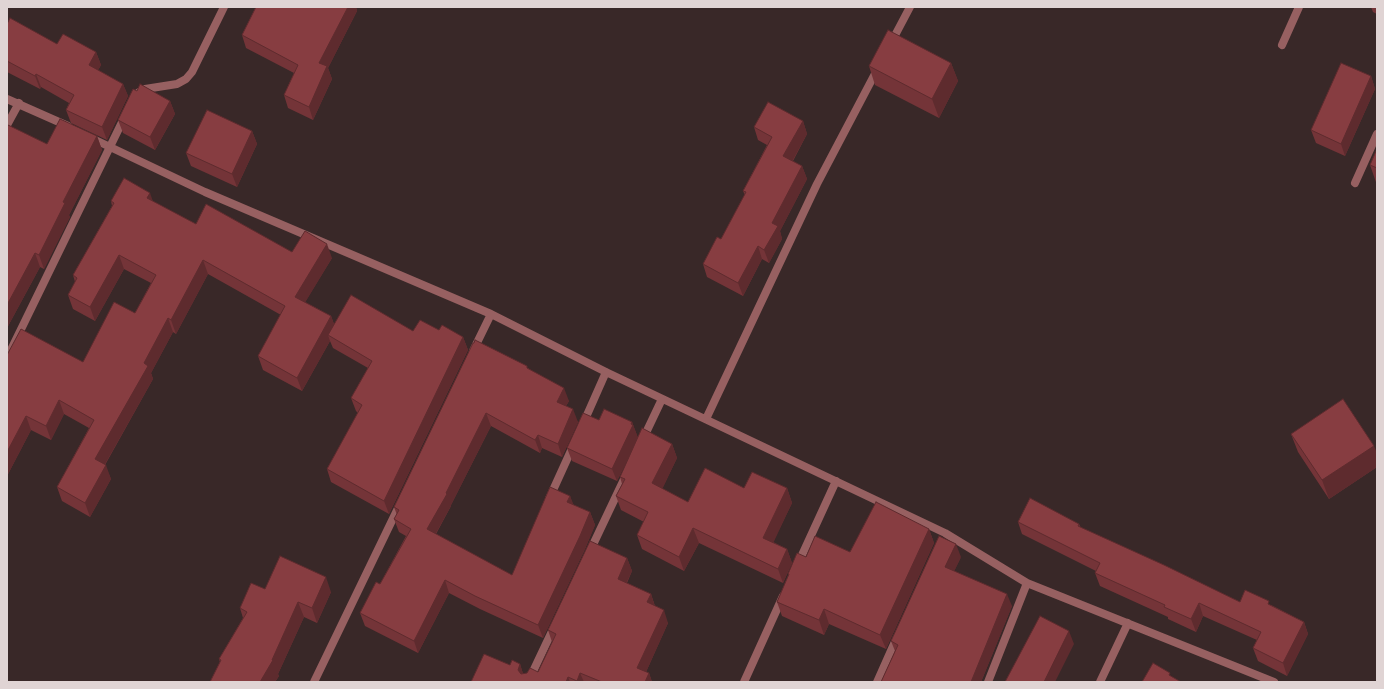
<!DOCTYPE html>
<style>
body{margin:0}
#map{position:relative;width:1384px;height:689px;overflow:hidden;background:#392828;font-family:Arial,sans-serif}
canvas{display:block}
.frame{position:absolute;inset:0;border:8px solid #e0d4d4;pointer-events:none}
</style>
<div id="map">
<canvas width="1384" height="689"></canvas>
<div class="frame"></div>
</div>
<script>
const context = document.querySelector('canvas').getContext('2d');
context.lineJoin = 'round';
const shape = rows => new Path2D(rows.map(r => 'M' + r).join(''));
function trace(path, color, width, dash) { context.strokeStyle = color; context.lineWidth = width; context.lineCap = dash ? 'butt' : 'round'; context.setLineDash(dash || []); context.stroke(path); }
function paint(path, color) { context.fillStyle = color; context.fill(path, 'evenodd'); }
trace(shape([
 [891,43,910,7],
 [1282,45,1299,7],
 [139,92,145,89,177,84,186,79,192,72,224,7],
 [7,99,68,126],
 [7,125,19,103],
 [89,137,205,192,491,314,606,372,945,533,1027,583,1274,682],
 [1355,183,1377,134],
 [473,351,491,314],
 [7,358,125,116],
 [706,419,817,184,878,68],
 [583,424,606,372],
 [643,439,662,399],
 [549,499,574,444],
 [590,551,627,473],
 [797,566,836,481],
 [314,682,400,504],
 [528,682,554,627],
 [744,682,783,596],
 [877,682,897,637],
 [988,682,1027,583],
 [1100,682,1128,623]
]), '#976061', 8);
paint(shape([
 [256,7,356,7,357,11,328,68,332,79,313,120,288,108,284,95,294,73,246,48,242,35],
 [1371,7,1377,7,1377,14,1373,12],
 [7,24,57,44,96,52,101,65,98,70,123,84,128,96,107,140,71,123,66,110,69,103,41,87,40,89,7,72],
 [951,63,958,81,939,118,875,85,869,66],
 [1371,76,1375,89,1345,156,1316,143,1311,130],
 [137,91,170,101,175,114,155,150,123,133,118,120],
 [803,121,807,134,793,161,802,166,807,179,780,231,782,239,769,263,762,259,743,296,707,277,703,264,721,239,745,195,743,191,767,145,758,140,754,127],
 [7,128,47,144,97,136,102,150,69,215,70,217,44,269,40,267,7,328],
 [252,131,257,144,237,187,191,166,186,153],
 [1377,149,1377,185,1370,165],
 [111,201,154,202,196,224,292,252,332,258,305,302,331,316,334,324,413,331,439,330,463,337,468,350,389,514,331,482,327,469,358,413,356,411,351,398,368,368,333,348,330,341,302,391,263,370,258,356,281,315,208,274,176,334,173,332,151,373,153,379,105,465,111,479,90,517,62,501,57,487,89,428,64,414,51,440,31,430,7,476,7,355,83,362,135,313,151,283,124,269,95,321,73,309,68,295,75,282,73,275,112,206],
 [528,368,569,401,566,406,578,422,562,457,542,448,540,453,491,426,451,505,451,506,436,534,512,575,570,496,573,505,590,512,595,525,585,549,543,638,480,609,449,593,418,653,365,626,360,613,380,584,406,536,399,532,394,519,397,515,394,507],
 [599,420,632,422,638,438,617,481,572,461,567,448],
 [1291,434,1377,453,1377,467,1329,499,1298,452],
 [672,444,677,458,662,489,688,502,744,488,787,488,792,503,773,542,787,549,792,563,783,583,699,543,684,571,642,549,637,535,644,522,621,510,616,496,622,484,620,477],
 [1018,522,1079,524,1081,528,1240,602,1271,605,1304,622,1308,634,1287,676,1258,661,1253,648,1257,640,1203,616,1196,632,1168,619,1168,617,1100,586,1095,573,1096,571,1022,534],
 [929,529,934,543,886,649,829,624,824,635,782,616,777,602,788,576,788,574,806,557,850,552],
 [961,557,954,571,1012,606,981,682,881,682,895,651,891,641],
 [627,558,632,571,627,583,651,594,655,606,668,623,646,672,649,673,652,682,471,682,510,665,520,664,523,674,538,672,552,642,548,630],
 [265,589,331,592,317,623,304,617,278,674,279,676,275,682,210,682,220,662,219,659,243,618,240,608]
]), '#743438');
paint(shape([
 [348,7,356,7,357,11,328,68,332,79,313,120,309,107,319,63],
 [96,52,101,65,94,78,89,65],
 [951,63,958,81,939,118,932,99],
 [36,74,41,87,40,89,35,76],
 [1371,76,1375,89,1345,156,1341,144],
 [123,84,128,96,107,140,102,127],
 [170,101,175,114,155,150,150,137],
 [803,121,807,134,788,169,783,156],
 [252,131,257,144,237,187,232,174],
 [97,136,102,150,69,215,70,217,44,269,39,255,63,202],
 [802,166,807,179,780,231,782,239,769,263,764,250,772,223],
 [150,193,155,207,147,198],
 [327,244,332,258,300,311,295,297],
 [758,246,762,259,743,296,738,283],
 [35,253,40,267,7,328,7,305],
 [119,255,124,269,95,321,90,307],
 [203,260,208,274,176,334,171,320],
 [331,316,336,330,328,335,330,341,302,391,297,378],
 [168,318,173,332,151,373,153,379,100,473,95,459,144,363],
 [463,337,468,350,389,514,384,501],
 [564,388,569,401,561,414,557,402],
 [59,400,64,414,51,440,46,426],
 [573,409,578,422,562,457,558,444],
 [486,413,491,426,451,505,451,506,431,542,427,529],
 [26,416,31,430,7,476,7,452],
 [632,422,638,438,617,481,612,469],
 [538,435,542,448,540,453,535,440],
 [672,444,677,458,658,498,652,483],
 [1374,446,1377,453,1377,467,1329,499,1322,480],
 [106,465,111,479,90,517,85,503],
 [787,488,792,503,769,552,763,538],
 [570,496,575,508,567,502],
 [590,512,595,525,585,549,543,638,538,625],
 [693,528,699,543,684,571,679,557],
 [929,529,934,543,886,649,880,635],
 [956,544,961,557,950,580,945,567],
 [787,549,792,563,783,583,778,569],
 [627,558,632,571,622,592,618,579],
 [326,577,331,592,317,623,312,608],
 [445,580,449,593,418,653,414,641],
 [651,594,655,607,647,602],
 [1007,594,1012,606,981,682,971,682],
 [298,602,304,617,278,674,279,676,275,682,260,682,272,660],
 [1199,603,1203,616,1196,632,1191,619],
 [824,609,829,624,824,635,819,620],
 [664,610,668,623,642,681,637,668],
 [1304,622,1308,634,1287,676,1283,663],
 [1069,631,1074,644,1055,682,1044,682],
 [520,664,524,677,523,682,518,670],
 [580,673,584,682,577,682,577,681],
 [649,673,652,682,645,682],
 [568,677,570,682,566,682]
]), '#5e2b2e');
const building = shape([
 [256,7,348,7,319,63,327,66,309,107,284,95,298,65,242,35,256,7],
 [10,18,57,44,63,34,96,52,89,65,123,84,102,127,66,110,74,95,36,74,35,76,7,61,7,24,10,18],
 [888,30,951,63,932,99,869,66,888,30],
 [1341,63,1371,76,1341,144,1311,130,1341,63],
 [140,84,170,101,150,137,118,120,133,89,137,91,140,84],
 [768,102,803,121,783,156,802,166,772,223,778,226,764,250,758,246,738,283,703,264,717,237,721,239,746,192,743,191,772,137,754,127,768,102],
 [207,110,252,131,232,174,186,153,207,110],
 [60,119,97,136,63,202,65,203,39,255,35,253,7,305,7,128,8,125,47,144,60,119],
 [1377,149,1377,168,1370,165,1377,149],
 [124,178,150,193,147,198,196,224,206,204,292,252,305,231,327,244,295,297,331,316,297,378,258,356,285,306,203,260,171,320,168,318,144,363,148,366,95,459,106,465,85,503,57,487,94,420,59,400,46,426,26,416,7,452,7,355,21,329,83,362,114,302,135,313,156,275,119,255,90,307,68,295,77,278,73,275,114,203,111,201,124,178],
 [351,295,413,331,420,320,439,330,442,325,463,337,384,501,327,469,362,405,351,398,372,361,328,335,351,295],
 [475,340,527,366,527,368,564,388,557,402,573,409,558,444,538,435,535,440,486,413,446,493,447,494,427,529,512,575,550,487,570,496,567,502,590,512,580,536,538,625,475,596,445,580,414,641,360,613,376,582,380,584,411,529,394,519,399,510,394,507,473,343,474,343,475,340],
 [1343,399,1374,446,1322,480,1291,434,1343,399],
 [604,409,632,422,631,424,633,425,612,469,567,448,583,413,599,420,604,409],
 [642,428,672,444,652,483,688,502,705,468,744,488,752,472,787,488,763,538,787,549,778,569,693,528,679,557,637,535,648,512,616,496,625,479,620,477,642,428],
 [1030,498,1079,524,1078,526,1164,565,1240,602,1245,590,1269,601,1268,604,1304,622,1283,663,1253,648,1261,632,1199,603,1191,619,1164,607,1165,605,1095,573,1100,563,1018,522,1030,498],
 [876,502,929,529,880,635,824,609,819,620,777,602,789,574,788,574,797,553,806,557,815,536,850,552,876,502],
 [939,536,956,544,945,567,1007,594,971,682,881,682,898,645,891,641,939,536],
 [590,541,627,558,618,579,651,594,647,602,664,610,637,668,649,673,645,682,602,682,580,673,577,681,568,677,566,682,471,682,484,654,510,665,512,660,520,664,518,670,521,674,527,673,530,668,538,672,556,634,548,630,590,541],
 [280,556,326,577,312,608,298,602,272,660,273,660,260,682,210,682,221,660,219,659,247,612,240,608,251,583,265,589,280,556],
 [1040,616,1069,631,1044,682,1005,682,1040,616],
 [1153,663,1170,673,1169,675,1181,682,1142,682,1153,663]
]);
paint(building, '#873d41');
trace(building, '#5e2b2e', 1);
</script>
